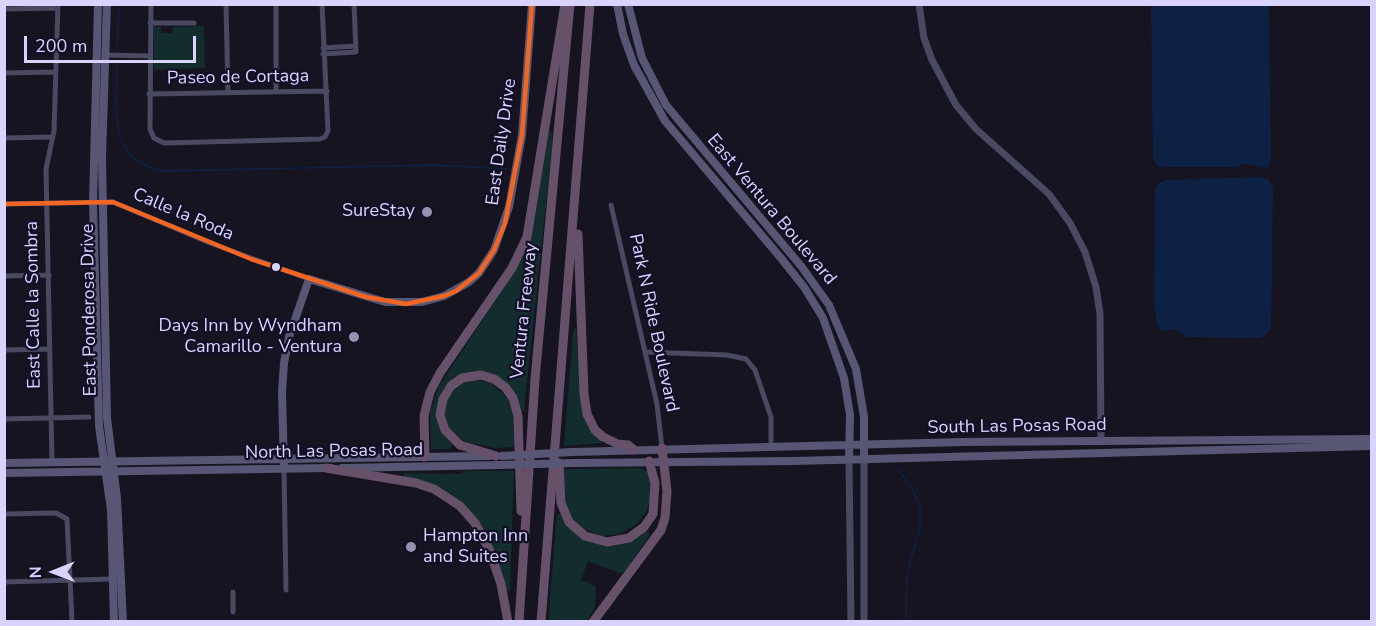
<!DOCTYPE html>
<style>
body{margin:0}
#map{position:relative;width:1376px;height:626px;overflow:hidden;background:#161421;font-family:"Nunito Sans",sans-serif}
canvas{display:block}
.frame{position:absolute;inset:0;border:6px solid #d9d4ff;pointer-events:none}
.north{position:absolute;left:24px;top:542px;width:60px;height:60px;-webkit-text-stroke:4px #130f26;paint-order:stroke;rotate:269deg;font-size:16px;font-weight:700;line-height:24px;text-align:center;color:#d9d4ff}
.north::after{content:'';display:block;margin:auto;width:21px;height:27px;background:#d9d4ff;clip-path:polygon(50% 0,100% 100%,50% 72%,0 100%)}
.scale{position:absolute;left:24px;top:36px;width:172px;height:27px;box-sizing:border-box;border:3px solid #d9d4ff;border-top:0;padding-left:8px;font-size:18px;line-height:21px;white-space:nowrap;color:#d9d4ff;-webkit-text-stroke:4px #130f26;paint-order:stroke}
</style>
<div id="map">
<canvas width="1376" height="626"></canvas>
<div class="frame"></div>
<div class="north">N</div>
<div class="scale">200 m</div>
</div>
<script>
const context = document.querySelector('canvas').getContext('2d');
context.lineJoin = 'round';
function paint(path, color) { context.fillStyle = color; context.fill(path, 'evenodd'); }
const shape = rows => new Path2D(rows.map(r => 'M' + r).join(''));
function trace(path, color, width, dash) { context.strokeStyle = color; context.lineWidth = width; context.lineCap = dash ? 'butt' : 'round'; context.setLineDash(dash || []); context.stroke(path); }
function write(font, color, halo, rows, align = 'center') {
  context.font = font + ' "Nunito Sans",sans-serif'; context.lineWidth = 4.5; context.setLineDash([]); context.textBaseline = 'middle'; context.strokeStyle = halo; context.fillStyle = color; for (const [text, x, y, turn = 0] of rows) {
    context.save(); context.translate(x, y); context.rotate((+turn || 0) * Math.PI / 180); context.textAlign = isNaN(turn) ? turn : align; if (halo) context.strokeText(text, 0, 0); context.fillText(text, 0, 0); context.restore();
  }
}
paint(shape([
 [204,26,205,68,154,70,154,27,161,27,161,33,172,33,173,27],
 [548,130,552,132,552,148,524,411,520,412,506,385,460,375,453,379,441,393,436,417,442,433,452,445,450,449,431,449,430,412,439,386,517,268,527,248],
 [576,327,580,381,601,443,564,446,573,332],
 [472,380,490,382,508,399,514,417,514,447,496,448,466,442,448,427,444,411,447,399,461,383],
 [640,468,647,471,651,478,651,497,646,512,637,524,620,534,600,536,582,528,572,518,566,505,563,469],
 [466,471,514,471,510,591,505,590,463,503,441,488,404,476,404,473,460,474],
 [557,514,561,514,598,544,645,529,650,535,625,571,620,573,588,561,581,580,596,586,595,607,587,621,548,622]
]), '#132c2d');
paint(shape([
 [1151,5,1269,5,1271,163,1266,168,1241,163,1239,167,1162,167,1156,164,1153,158],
 [1263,177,1269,180,1273,188,1271,330,1261,338,1194,337,1187,337,1175,329,1161,331,1157,324,1154,305,1155,190,1158,184,1165,180]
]), '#0d2144');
trace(shape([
 [117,49,119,4],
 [117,62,116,109,119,136,130,156,152,169,168,171,433,165,507,169],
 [897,468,912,488,920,507,920,528,907,573,906,622]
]), '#0d2144', 1.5);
trace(shape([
 [151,4,150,129,154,138,164,143,320,139,325,137,328,131,322,4],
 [226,4,228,93],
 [276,4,276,92],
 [4,9,57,8],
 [150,23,194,23],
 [323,48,356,46],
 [323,54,356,52,354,4],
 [104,55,150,56],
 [4,73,55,72],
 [149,94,327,91],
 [4,138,52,137],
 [4,204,113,202,210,243,309,279],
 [611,205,657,404,662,448],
 [4,276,49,275],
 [4,350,50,349],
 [645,352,727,355,746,359,755,370,771,417,771,446],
 [4,419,89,417],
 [52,462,46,169,54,131,58,4],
 [284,469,286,590],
 [4,514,56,513,67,519,72,620],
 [4,582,112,579],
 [233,592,233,612]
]), '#4a4962', 5);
trace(shape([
 [919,4,924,38,932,60,956,105,976,129,1049,194,1070,223,1085,252,1096,287,1100,314,1101,440],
 [864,458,864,622],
 [849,459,851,622]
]), '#4a4962', 7);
trace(shape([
 [98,4,93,203,99,426,111,510,114,622],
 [107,4,102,157,107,418,117,498,123,622],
 [617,4,623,34,634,65,665,121,780,257,804,287,823,318,844,378,850,415,849,459],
 [628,4,642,58,666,105,801,266,829,305,856,369,864,417,864,458],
 [572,452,963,442,1372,439],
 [4,463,489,456],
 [573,463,794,461,1372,446],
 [342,468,500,465],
 [284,469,282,392,284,363,289,337,309,279,385,302,422,302,444,296,469,282,479,273,494,250,509,207,522,135,532,4],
 [4,473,330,468]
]), '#575674', 8);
trace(shape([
 [578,234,584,394,587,414,595,430,603,437,618,444,628,445,634,450],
 [496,456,460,445,445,430,440,415,443,399,451,386,462,378,481,375,494,379,505,387,513,398,518,416,521,511],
 [425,457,424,416,430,392,440,373,512,268,527,237,565,4],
 [559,463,561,503,569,522,585,536,607,542,629,538,644,527,653,514,655,483,649,461],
 [326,468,416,483,434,489,460,506,475,523,489,549,501,584,508,622],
 [519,622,535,379,570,4],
 [541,622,590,4],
 [593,622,661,530,665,518,667,491,662,448]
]), '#67516a', 9);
trace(shape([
 [502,456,572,452],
 [500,465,573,463]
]), '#575674', 8);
trace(shape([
 [4,204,113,202,251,259,366,297,406,304,444,296,456,291,479,273,494,250,505,223,522,135,532,4]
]), '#f26522', 4.5);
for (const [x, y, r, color] of [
 [427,212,6,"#9591b1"],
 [276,267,5,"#d9d4ff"],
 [354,337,6,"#9591b1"],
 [411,547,6,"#9591b1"]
]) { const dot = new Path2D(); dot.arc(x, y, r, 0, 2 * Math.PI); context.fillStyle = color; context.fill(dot); trace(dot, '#130f26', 2); }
write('18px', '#d9d4ff', '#130f26', [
 ["Paseo de Cortaga",238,78,-1],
 ["East Daily Drive",502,142,-82],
 ["East Ventura Boulevard",771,210,50],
 ["Calle la Roda",183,215,23],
 ["East Calle la Sombra",34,305,-91],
 ["East Ponderosa Drive",90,310,-91],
 ["Ventura Freeway",525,311,-84],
 ["Park N Ride Boulevard",653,323,78],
 ["South Las Posas Road",1017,427,-1],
 ["North Las Posas Road",334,452,-1]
]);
write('18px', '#d9d4ff', '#130f26', [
 ["SureStay",415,212],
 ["Days Inn by Wyndham",342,327],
 ["Camarillo - Ventura",342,348],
 ["Hampton Inn",423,537,"left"],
 ["and Suites",423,558,"left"]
], 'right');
</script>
